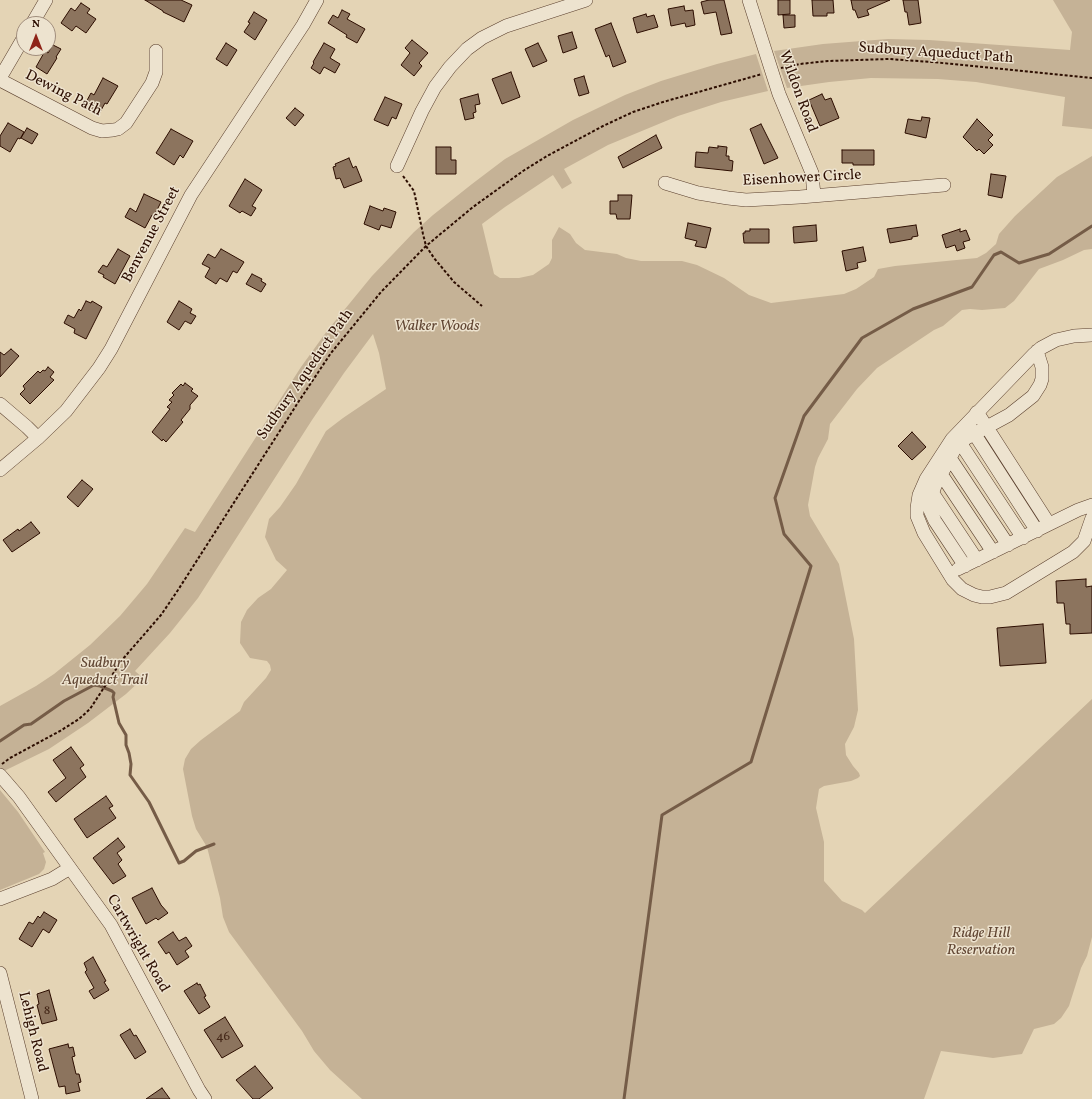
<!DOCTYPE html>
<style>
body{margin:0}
#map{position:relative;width:1092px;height:1099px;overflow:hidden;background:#e4d4b5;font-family:Vollkorn,serif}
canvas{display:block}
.north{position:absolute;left:16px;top:16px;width:40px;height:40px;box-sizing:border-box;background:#ede3cf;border:1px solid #a08d7c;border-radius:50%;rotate:0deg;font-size:11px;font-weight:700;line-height:16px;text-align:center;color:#2c0d00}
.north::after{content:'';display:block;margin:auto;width:14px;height:18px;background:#8f2418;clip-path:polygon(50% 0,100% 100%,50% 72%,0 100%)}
</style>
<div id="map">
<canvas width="1092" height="1099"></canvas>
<div class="north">N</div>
</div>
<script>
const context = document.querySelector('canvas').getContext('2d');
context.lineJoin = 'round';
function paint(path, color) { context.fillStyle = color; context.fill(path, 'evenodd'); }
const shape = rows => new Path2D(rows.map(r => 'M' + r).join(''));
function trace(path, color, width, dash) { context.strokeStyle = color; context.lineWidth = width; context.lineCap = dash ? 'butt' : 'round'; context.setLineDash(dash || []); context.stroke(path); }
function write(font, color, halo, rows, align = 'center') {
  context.font = font + ' Vollkorn,serif'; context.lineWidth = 3; context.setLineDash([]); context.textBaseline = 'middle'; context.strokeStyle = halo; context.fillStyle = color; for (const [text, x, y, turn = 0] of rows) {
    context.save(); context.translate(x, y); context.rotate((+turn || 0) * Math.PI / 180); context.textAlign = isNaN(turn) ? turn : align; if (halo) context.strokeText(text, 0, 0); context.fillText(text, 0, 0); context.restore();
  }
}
paint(shape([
 [1053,0,1092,0,1092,129,1062,126,1065,97,976,82,938,79,871,78,829,82,787,88,774,51,823,44,888,39,929,40,1070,50,1072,32],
 [756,54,768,91,721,102,678,116,608,145,564,169,572,183,562,189,553,175,505,207,482,224,494,274,500,278,519,278,533,275,549,264,552,258,552,240,559,227,570,234,576,243,585,250,617,254,626,258,641,261,682,261,697,265,724,278,749,295,771,303,844,294,856,289,874,277,878,269,895,266,977,258,986,253,996,244,999,234,1015,216,1057,177,1092,156,1092,249,1084,250,1063,260,1039,269,1014,301,1005,308,982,310,970,309,962,310,943,326,934,330,877,368,857,389,830,424,828,439,818,458,815,467,808,505,810,516,839,564,854,639,858,710,854,727,845,744,846,755,853,766,859,773,860,776,858,778,851,781,824,786,819,789,816,808,824,842,824,881,842,901,862,910,865,913,1092,699,1092,937,1087,956,1081,968,1069,1006,1061,1018,1054,1024,1034,1029,1022,1054,993,1058,941,1051,924,1099,362,1099,330,1070,314,1051,302,1031,229,932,223,917,220,898,207,847,196,829,192,816,183,769,185,759,191,749,201,740,240,711,244,702,266,678,271,670,270,665,267,661,250,658,240,643,241,622,247,610,258,598,271,589,287,570,276,560,265,537,269,519,280,507,296,484,326,431,343,418,386,389,379,353,373,334,344,373,312,420,198,598,170,633,135,671,143,678,126,694,88,723,49,749,4,771,0,768,0,706,36,686,54,674,90,645,120,616,147,584,185,528,195,532,301,367,327,331,372,276,414,232,433,215,472,184,505,159,573,120,625,95,661,81,717,64],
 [0,790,18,812,45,852,43,853,46,862,44,869,39,874,0,890]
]), '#c5b296');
trace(shape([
 [0,741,24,725,31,724,64,701,94,685,100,686,112,691,114,693,113,697,119,723,126,735,126,745,129,753,131,764,130,775,149,802,179,863,184,861,196,851,214,844],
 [624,1099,662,815,751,762,811,566,784,534,775,498,804,416,862,338,913,309,972,287,994,255,1001,252,1019,263,1049,254,1092,226]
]), '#755c47', 3);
const building = shape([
 [145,0,181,0,192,5,184,22,163,12,163,11,145,0],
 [709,0,724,0,732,33,721,35,716,12,704,14,701,2,709,0],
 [778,0,790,0,790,14,778,15,778,0],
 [812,0,833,0,834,13,827,13,827,16,813,16,812,0],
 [851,0,890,0,867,10,869,15,858,18,855,10,853,10,851,0],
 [903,0,918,0,921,23,909,25,907,12,905,12,903,0],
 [81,3,90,9,87,13,96,19,86,33,76,26,72,31,61,23,71,8,75,11,81,3],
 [684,6,685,11,693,10,695,25,686,27,685,23,671,26,668,9,684,6],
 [342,10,350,14,347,19,365,29,357,43,346,37,347,35,328,23,333,15,338,18,342,10],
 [254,12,267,20,255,40,244,32,250,23,248,22,254,12],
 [646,14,647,17,654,15,658,27,637,33,633,18,646,14],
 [783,15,795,15,795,27,784,28,783,15],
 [611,23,626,62,613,67,609,55,606,57,595,29,611,23],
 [572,32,577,48,563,53,558,36,572,32],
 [412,40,428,53,419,63,422,66,414,76,401,65,410,53,405,48,412,40],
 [226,43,237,50,227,66,216,59,226,43],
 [324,43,335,49,330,58,340,64,335,73,324,67,320,74,311,68,314,63,313,62,324,43],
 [538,43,547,61,533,67,525,49,538,43],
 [53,45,61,49,56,57,57,58,47,74,36,67,45,51,48,53,53,45],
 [511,72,520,97,502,104,492,79,511,72],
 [584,76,589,93,579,96,574,79,584,76],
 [103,78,118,86,107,104,105,103,99,114,86,106,87,105,85,104,91,93,94,95,103,78],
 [478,94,480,104,475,105,476,112,473,113,474,118,465,120,460,99,478,94],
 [822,94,825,100,831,98,839,118,820,126,809,100,822,94],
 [385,97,402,104,396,119,392,117,388,126,374,120,385,97],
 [295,108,304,115,295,126,286,118,295,108],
 [922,117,930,118,926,138,905,133,908,119,921,121,922,117],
 [977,119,993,135,988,140,993,145,984,154,979,149,977,151,963,137,977,119],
 [8,123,24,132,20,139,18,138,10,152,0,146,0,136,8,123],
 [761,124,778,158,764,164,750,129,761,124],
 [27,128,38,134,32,144,21,138,27,128],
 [171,129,193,141,183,158,180,155,174,165,156,153,171,129],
 [656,135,662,148,623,168,618,157,656,135],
 [718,146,727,147,726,156,729,156,729,160,733,161,732,171,695,167,696,152,708,153,709,147,718,148,718,146],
 [436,147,451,147,451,160,456,160,456,174,436,174,436,147],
 [842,150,874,150,874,165,853,165,853,163,842,163,842,150],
 [349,158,353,168,356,166,362,181,344,188,340,178,336,179,333,167,336,166,335,164,349,158],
 [991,174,1006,176,1002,198,988,195,991,174],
 [245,179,262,190,252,206,256,208,251,216,242,211,240,213,229,206,245,179],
 [144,194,161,202,154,216,152,215,145,228,125,217,130,208,136,212,144,194],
 [618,195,632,195,630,219,617,219,616,214,610,214,610,201,618,201,618,195],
 [370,206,383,211,384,208,396,212,391,228,381,225,379,230,364,224,370,206],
 [688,223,711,228,706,248,695,246,697,241,685,238,688,223],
 [816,225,817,241,794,243,793,227,816,225],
 [916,225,918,236,912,237,912,239,890,243,887,229,916,225],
 [750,229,769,229,769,243,744,243,743,233,745,233,745,231,750,231,750,229],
 [960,229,960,232,966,230,970,240,963,242,965,248,957,251,955,245,946,248,942,235,960,229],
 [863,247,866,261,857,263,858,268,846,271,842,251,863,247],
 [118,249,130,256,115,284,103,277,104,275,98,272,103,265,107,267,118,249],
 [221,249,244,262,237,273,233,271,227,282,220,278,216,284,205,277,210,268,202,264,208,254,215,258,221,249],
 [252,274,262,279,261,281,266,284,261,292,246,284,252,274],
 [86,301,91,303,92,301,102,307,86,339,74,333,75,329,64,323,68,315,74,318,79,309,81,311,86,301],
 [179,301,192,309,190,313,196,316,191,324,185,321,179,330,167,322,179,301],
 [11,349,19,356,0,377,0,352,4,355,11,349],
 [48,367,54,372,50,377,54,380,30,404,20,394,25,389,23,386,38,371,40,373,43,370,45,371,48,367],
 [185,383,193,389,191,391,198,396,190,405,190,409,181,420,183,422,166,442,163,439,162,441,152,432,170,409,167,407,172,402,169,400,174,395,172,393,181,384,183,386,185,383],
 [912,432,926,447,912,460,898,446,912,432],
 [82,480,93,489,78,507,67,497,82,480],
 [31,522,40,533,12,552,3,540,18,529,19,531,31,522],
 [1086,579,1086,587,1092,586,1092,633,1070,634,1070,624,1066,624,1064,603,1057,603,1056,581,1086,579],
 [1043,624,1046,663,1000,666,997,628,1043,624],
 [71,747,84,765,80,768,86,777,56,802,48,792,66,778,53,760,71,747],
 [106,796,113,806,109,808,116,818,87,838,74,819,106,796],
 [118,838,125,847,117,853,122,860,118,864,126,876,113,884,93,858,118,838],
 [152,888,161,905,168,913,158,920,156,918,146,924,132,898,152,888],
 [44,912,57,920,49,933,43,929,32,947,19,939,29,922,33,924,38,916,40,918,44,912],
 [173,932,179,941,186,937,192,946,185,951,189,957,177,965,169,952,166,954,158,942,173,932],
 [93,957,106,981,104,982,109,990,94,999,89,991,94,988,85,972,87,970,84,963,93,957],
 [197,983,198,985,200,984,206,996,204,997,210,1007,199,1014,184,991,197,983],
 [49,990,57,1020,42,1024,37,1005,39,1004,37,994,49,990],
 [225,1017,243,1046,222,1058,204,1030,225,1017],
 [130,1029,134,1036,136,1035,146,1052,135,1059,120,1035,130,1029],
 [68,1044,69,1048,73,1047,75,1056,72,1057,76,1074,79,1074,81,1082,78,1083,80,1091,66,1094,65,1086,59,1087,49,1049,68,1044],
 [255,1066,273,1088,259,1099,253,1099,236,1080,255,1066],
 [162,1088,170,1099,146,1099,162,1088]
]);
paint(building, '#8c745e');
trace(building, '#2c0d00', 1);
const minor = shape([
 [749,0,779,94,812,173,814,196],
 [32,24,46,0],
 [0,78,24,37],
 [0,80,92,128,102,131,113,130,118,129,126,123,152,83,156,72,156,51],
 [397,166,422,111,435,87,450,67,467,49,482,38,506,26,586,0],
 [665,183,698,193,728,198,746,200,800,197,944,185],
 [1092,335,1074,336,1056,340,1041,348,1033,355,952,439,926,479,919,495,917,508,917,516,924,533,953,580,962,589,974,595,982,597,990,597,1006,593,1073,552,1084,541,1092,518],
 [0,404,27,427,38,438],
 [972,420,977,412,1049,524],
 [970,427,1037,531],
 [959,441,1023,538],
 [958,443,935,486,929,504,930,510,935,521,965,566],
 [950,447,1009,415,1033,396,1040,385,1042,379,1042,367,1037,351],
 [950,458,1008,545],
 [0,470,38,438,66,411,99,368,111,349,191,195,303,25,317,0],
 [941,474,993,552],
 [932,492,977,560],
 [958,569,1078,510,1092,505],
 [0,775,19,797,111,925,199,1090,205,1099],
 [0,899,52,879,70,868],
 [0,973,32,1099]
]);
trace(minor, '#5a3f2d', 14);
trace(shape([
 [781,68,800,64,828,61,889,59,932,62,1092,78],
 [403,176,414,191,423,234,426,246,434,258,454,282,482,306],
 [2,764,10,758,60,731,79,719,90,709,122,660,161,615,178,590,299,401,331,353,381,292,426,246,473,207,523,171,547,156,603,126,633,112,663,102,762,74]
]), '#2c0d00', 2, [3, 2]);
trace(minor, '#ede3cf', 13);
write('13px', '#442718', null, [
 ["8",47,1012],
 ["46",223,1038]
]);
write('15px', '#2c0d00', '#ede3cf', [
 ["Sudbury Aqueduct Path",936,54,4],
 ["Wildon Road",797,92,70],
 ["Dewing Path",63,94,27],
 ["Eisenhower Circle",802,179,-3],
 ["Benvenue Street",152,235,-62],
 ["Sudbury Aqueduct Path",306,375,-55],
 ["Cartwright Road",137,944,60],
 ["Lehigh Road",32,1032,76]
]);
write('italic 15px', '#624734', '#ede3cf', [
 ["Walker Woods",437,327],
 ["Sudbury",105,664],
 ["Aqueduct Trail",105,681],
 ["Ridge Hill",981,934],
 ["Reservation",981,951]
]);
</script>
